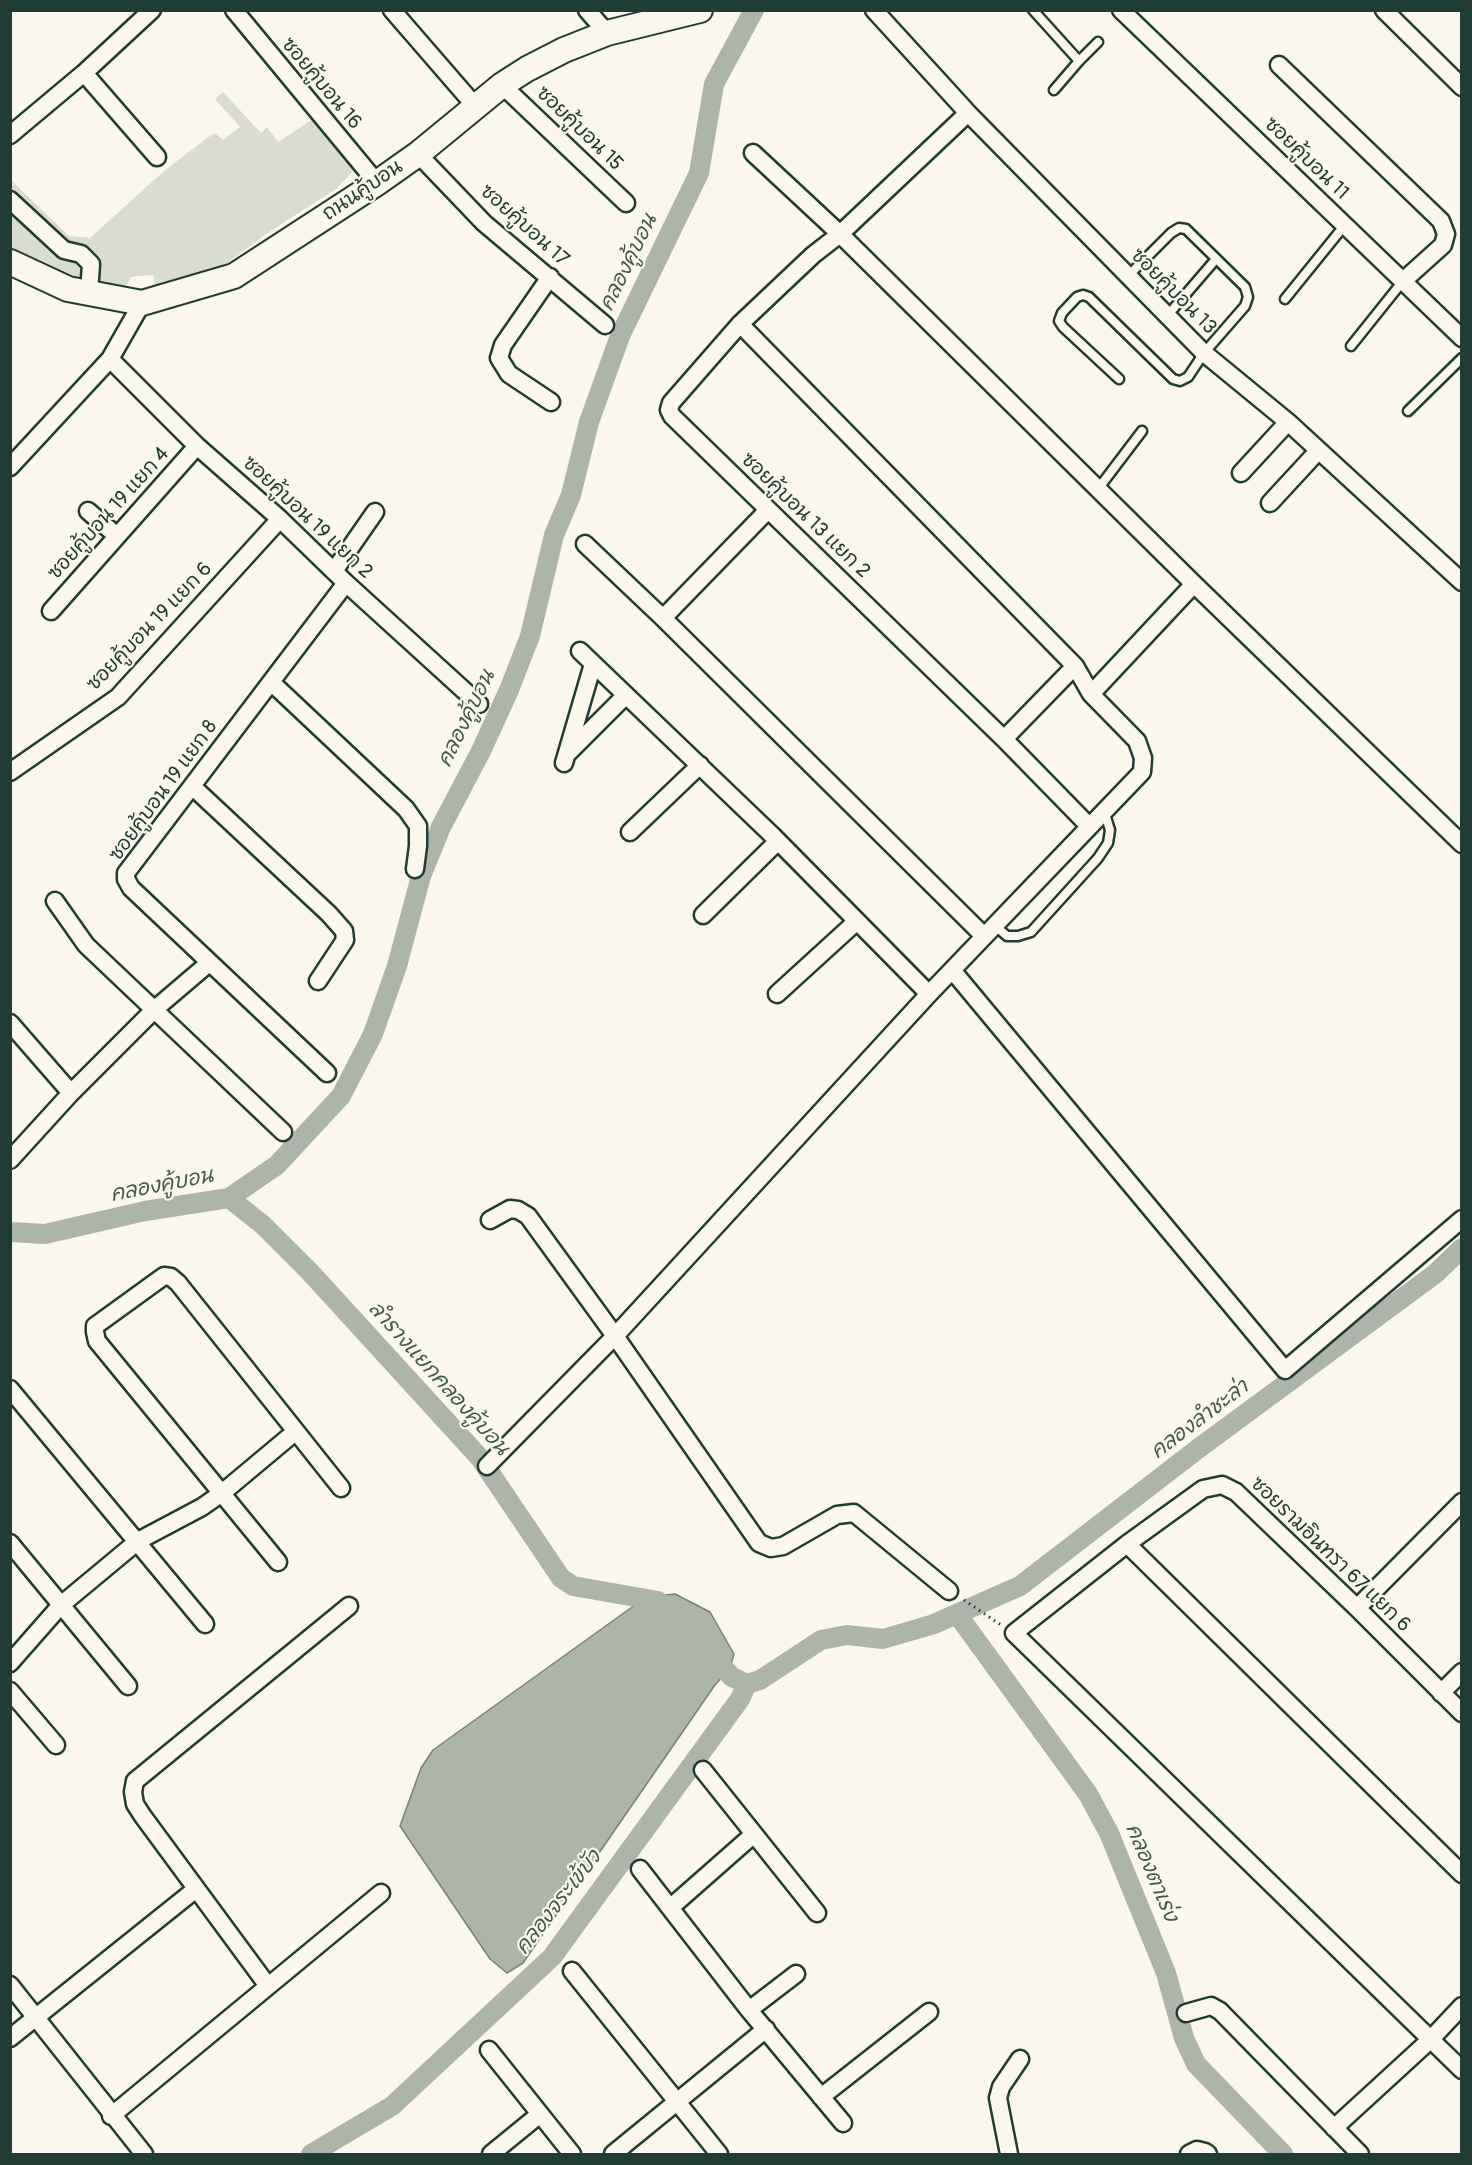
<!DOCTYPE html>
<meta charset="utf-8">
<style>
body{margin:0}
#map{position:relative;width:1472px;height:2165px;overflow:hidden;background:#fbf7ec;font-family:Pangolin,sans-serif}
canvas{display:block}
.frame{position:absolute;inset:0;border:12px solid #1f3d34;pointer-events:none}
</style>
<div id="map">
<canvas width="1472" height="2165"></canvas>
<div class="frame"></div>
</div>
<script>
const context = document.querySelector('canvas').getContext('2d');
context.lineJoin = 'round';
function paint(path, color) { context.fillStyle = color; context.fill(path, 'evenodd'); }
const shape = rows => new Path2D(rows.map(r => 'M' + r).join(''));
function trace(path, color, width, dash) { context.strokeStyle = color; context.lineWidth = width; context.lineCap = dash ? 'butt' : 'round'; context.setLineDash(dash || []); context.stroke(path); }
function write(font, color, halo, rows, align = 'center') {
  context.font = font + ' Pangolin,"Playpen Sans Thai",sans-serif'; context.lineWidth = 4.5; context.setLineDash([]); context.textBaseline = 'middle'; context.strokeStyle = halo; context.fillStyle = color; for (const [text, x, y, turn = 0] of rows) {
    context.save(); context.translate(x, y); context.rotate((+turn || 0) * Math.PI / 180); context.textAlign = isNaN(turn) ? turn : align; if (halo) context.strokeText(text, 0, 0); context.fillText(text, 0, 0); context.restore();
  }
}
paint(shape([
 [223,92,261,133,267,127,278,142,313,119,358,166,336,189,266,234,223,266,155,294,154,275,131,277,124,292,105,291,11,255,10,179,69,236,90,238,164,171,207,138,215,133,223,140,240,127,215,99]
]), '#dbdcd1');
const water = shape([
 [675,1594,710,1612,734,1654,730,1668,715,1685,523,1963,507,1973,490,1959,400,1826,421,1768,433,1750,646,1597,675,1594]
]);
paint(water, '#adb4aa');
trace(water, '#74847b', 1.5);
trace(shape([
 [229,1198,263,1225,310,1272,480,1458,561,1578,573,1586,658,1601,667,1609],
 [10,1232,45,1234,145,1211,229,1198,277,1165,341,1096,373,1034,397,966,421,876,441,827,481,751,509,690,530,636,554,535,571,495,589,422,620,336,699,173,714,84,754,10],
 [957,1614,1088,1794,1109,1833,1166,1973,1184,2038,1196,2064,1283,2154],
 [710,1654,732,1677,747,1684],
 [747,1684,760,1680,821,1640,847,1635,883,1639,934,1624,1020,1586,1199,1448,1435,1274,1462,1248],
 [311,2154,392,2106,552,1957,740,1699,747,1684]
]), '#adb4aa', 20);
const lane = shape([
 [1033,10,1079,61,1054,90],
 [1079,61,1098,42],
 [1285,299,1344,226],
 [1167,316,1216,259],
 [1351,346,1403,281],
 [1119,379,1063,327,1059,321,1062,313,1077,297,1083,295,1089,297,1173,379,1180,381,1188,377,1204,353,1245,306,1248,297,1245,287,1186,229,1179,228,1171,233,1128,276],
 [1408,411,1462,358],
 [1098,489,1142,431],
 [994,925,1007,936,1018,936,1031,932,1098,858,1108,843,1110,830,1104,811]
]);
const street = shape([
 [234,10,377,183],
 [392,10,476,107],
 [587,10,607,33],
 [874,10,968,113,1204,353,1288,422,1462,582],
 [1121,10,1462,338],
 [1384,10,1462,87],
 [1279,65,1441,221,1446,234,1443,245,1403,281],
 [84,73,157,157],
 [502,85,626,203],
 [968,113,840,234,813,255,740,324,671,403,669,410,672,416,1004,739,1089,826],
 [10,135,84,73,152,10],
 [753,153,840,234,1194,584,1462,844],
 [418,154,484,223,605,325],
 [10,200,64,250,81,254,91,264,89,293],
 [550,277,503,345,499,358,509,374,551,402],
 [110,359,197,446,280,519,346,583,479,704],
 [10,467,110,359,142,303],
 [1241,473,1288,422],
 [1270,503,1318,451],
 [88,511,117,536],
 [585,544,663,618,984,936],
 [334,571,375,512],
 [51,611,197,446],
 [663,618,768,510],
 [580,651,773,836,929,994],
 [271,682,406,809,418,826,418,846,415,869],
 [1091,694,1194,584],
 [1004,739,1075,666],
 [569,752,626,695],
 [564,763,593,664],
 [10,772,118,697,280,519],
 [193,787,329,914,344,931,345,940,318,981],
 [630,832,700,765],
 [55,901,86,945,283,1132],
 [703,915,778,841],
 [952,970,1285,1370,1462,1219],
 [777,994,857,921],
 [10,1023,71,1093],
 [327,1073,131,888,126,879,126,873,346,583],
 [10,1160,71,1093,155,1009,209,963],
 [490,1220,510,1209,518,1210,528,1216,615,1336,759,1543,771,1548,783,1546,837,1515,854,1513,949,1591],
 [10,1389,205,1624],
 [487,1466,615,1336,929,994,1142,772,1143,758,1137,741,1091,694,1075,666,740,324],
 [10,1543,128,1686],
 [1127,1544,1462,1874],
 [278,1562,97,1341,95,1332,95,1326,164,1276,171,1277,178,1283,341,1488],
 [1357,1608,1462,1502],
 [10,1663,61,1605,138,1541,202,1507,222,1493,295,1432],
 [10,1691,56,1745],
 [1441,1693,1462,1672],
 [1462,1713,1357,1608,1236,1492,1222,1485,1203,1489,1127,1544,1014,1633,1462,2070],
 [703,1770,817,1913],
 [640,1869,749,2010,843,2123],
 [670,1908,754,1834],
 [572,1971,719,2154],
 [10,1985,144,2154],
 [268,1986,142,1815,135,1804,133,1792,135,1781,349,1606],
 [749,2010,796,1974],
 [1186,2013,1211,2006,1220,2011,1360,2154],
 [10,2038,196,1889],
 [489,2050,572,2154],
 [821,2097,929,2012],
 [111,2116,381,1893],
 [1334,2128,1430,2040,1462,2006],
 [491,2154,540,2114],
 [613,2154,766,2029],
 [1009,2154,998,2098,1001,2087,1020,2059],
 [1189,2154,1197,2150,1205,2152,1208,2154]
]);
const secondary = shape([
 [10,262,68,289,142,303,234,276,377,183,418,154,502,85,527,69,564,50,607,33,700,10]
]);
trace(lane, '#1f3d34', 13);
trace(street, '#1f3d34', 21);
trace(secondary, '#1f3d34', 28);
trace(shape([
 [964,1600,1001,1625]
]), '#1f3d34', 3, [1.5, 4.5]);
trace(lane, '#fbf7ec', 8);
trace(street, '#fbf7ec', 16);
trace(secondary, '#fbf7ec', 24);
write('20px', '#1f3d34', '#fbf7ec', [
 ["ซอยคู้บอน 16",321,84,50],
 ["ซอยคู้บอน 15",579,129,44],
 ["ซอยคู้บอน 11",1306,159,44],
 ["ถนนคู้บอน",363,191,-34],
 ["ซอยคู้บอน 17",524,226,42],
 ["ซอยคู้บอน 13",1173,292,45],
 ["ซอยคู้บอน 19 แยก 4",109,514,-48],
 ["ซอยคู้บอน 13 แยก 2",805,516,44],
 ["ซอยคู้บอน 19 แยก 2",307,518,43],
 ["ซอยคู้บอน 19 แยก 6",150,627,-46],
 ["ซอยคู้บอน 19 แยก 8",164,791,-54],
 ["ซอยรามอินทรา 67 แยก 6",1330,1555,44]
]);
write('italic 21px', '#425b52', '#fbf7ec', [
 ["คลองคู้บอน",629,263,-64],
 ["คลองคู้บอน",467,719,-64],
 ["คลองคู้บอน",162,1186,-11],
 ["ลำรางแยกคลองคู้บอน",438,1379,48],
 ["คลองลำชะล่า",1200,1420,-37],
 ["คลองตาเร่ง",1151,1873,67],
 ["คลองจระเข้บัว",559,1903,-52]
]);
</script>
